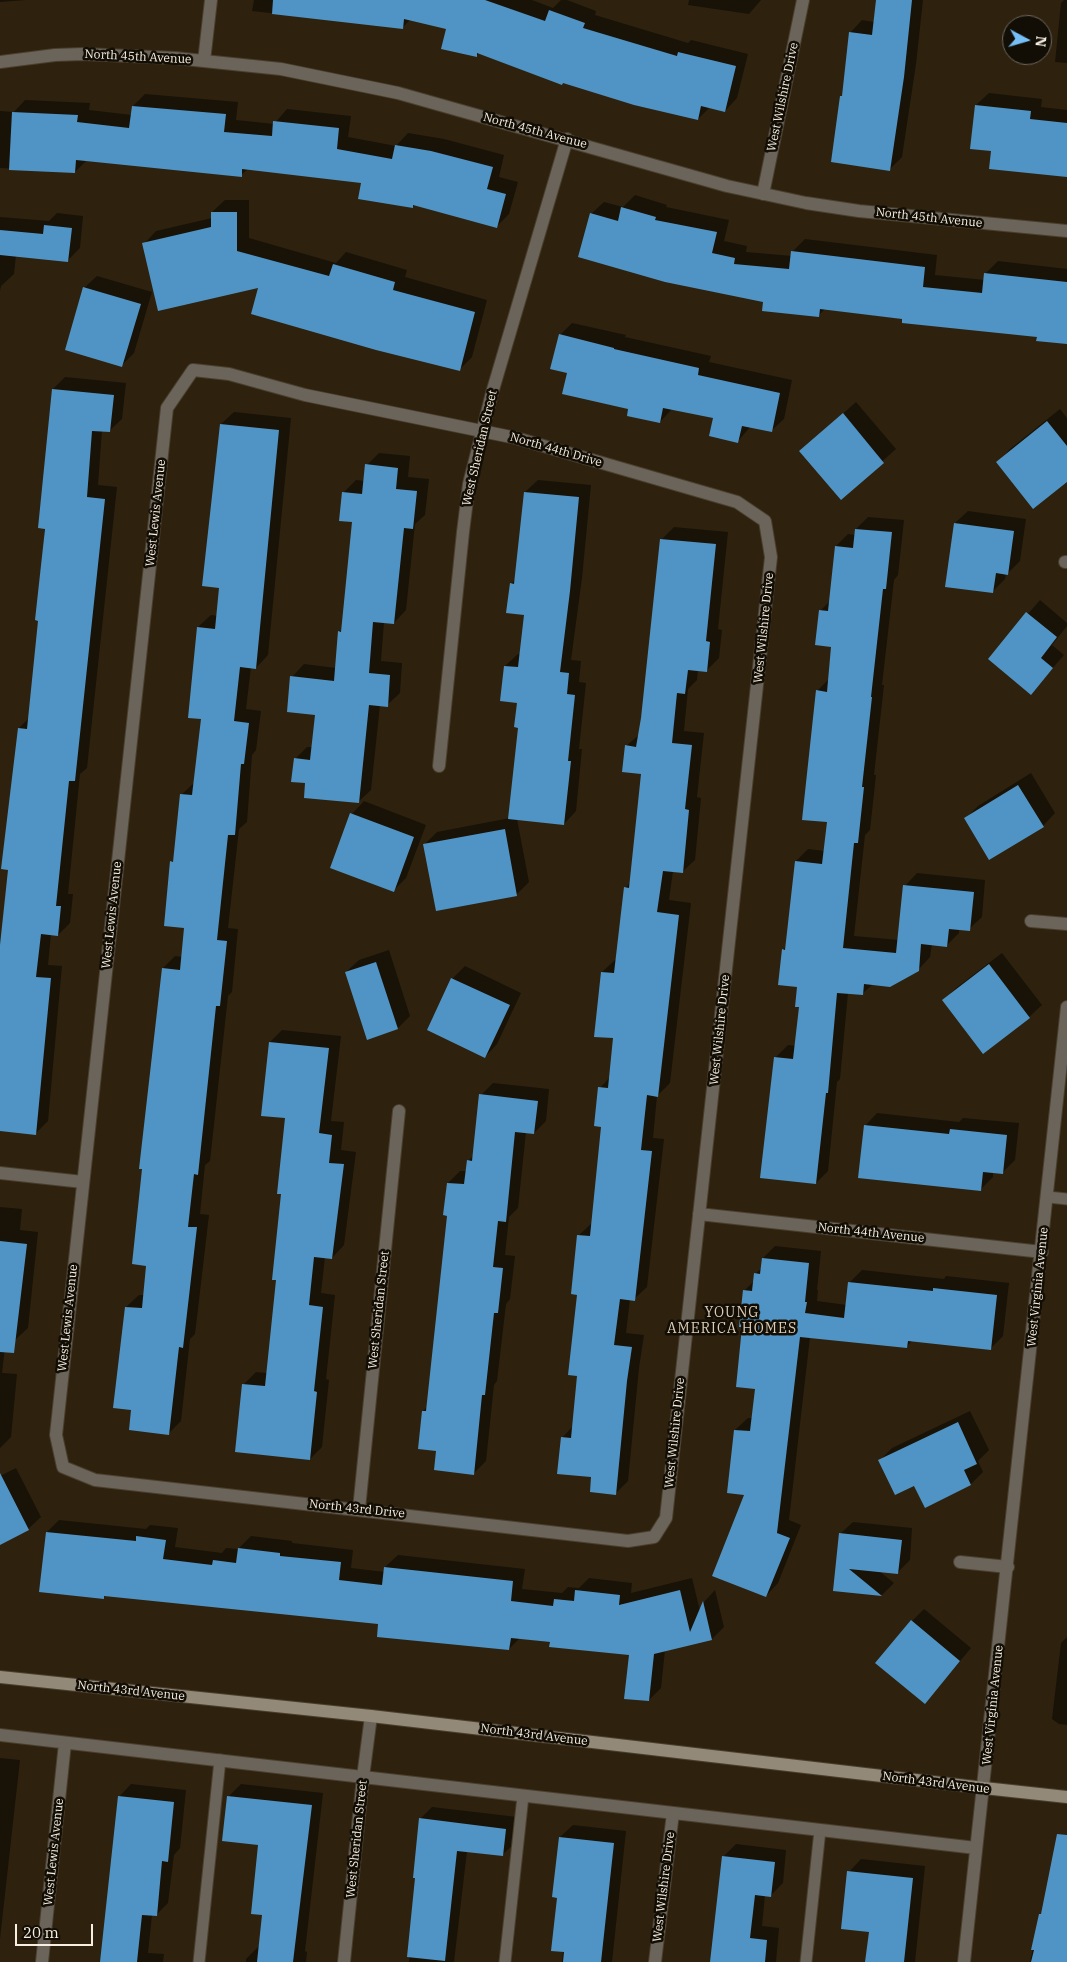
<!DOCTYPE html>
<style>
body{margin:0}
#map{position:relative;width:1067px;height:1962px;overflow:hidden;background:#2e220e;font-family:"IBM Plex Serif",serif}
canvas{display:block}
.north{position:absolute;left:1002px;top:15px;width:50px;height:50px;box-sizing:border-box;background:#120d05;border:1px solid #6d675d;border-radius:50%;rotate:96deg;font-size:14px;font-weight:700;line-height:20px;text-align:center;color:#f6efe2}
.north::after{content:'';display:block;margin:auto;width:18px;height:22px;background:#76c0f7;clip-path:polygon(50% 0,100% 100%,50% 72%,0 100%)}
.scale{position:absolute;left:15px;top:1924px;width:78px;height:22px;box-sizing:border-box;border:2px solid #f6efe2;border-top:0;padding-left:6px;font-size:15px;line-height:18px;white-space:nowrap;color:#f6efe2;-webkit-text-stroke:4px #120d05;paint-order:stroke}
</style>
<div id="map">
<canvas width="1067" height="1962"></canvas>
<div class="north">N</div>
<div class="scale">20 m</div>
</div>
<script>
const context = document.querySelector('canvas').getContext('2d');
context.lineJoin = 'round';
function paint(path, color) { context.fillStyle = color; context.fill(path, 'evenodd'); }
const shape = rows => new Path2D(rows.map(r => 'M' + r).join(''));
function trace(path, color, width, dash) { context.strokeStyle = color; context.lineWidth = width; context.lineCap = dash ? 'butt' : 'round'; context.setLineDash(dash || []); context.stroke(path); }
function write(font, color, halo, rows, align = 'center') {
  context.font = font + ' "IBM Plex Serif",serif'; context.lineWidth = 5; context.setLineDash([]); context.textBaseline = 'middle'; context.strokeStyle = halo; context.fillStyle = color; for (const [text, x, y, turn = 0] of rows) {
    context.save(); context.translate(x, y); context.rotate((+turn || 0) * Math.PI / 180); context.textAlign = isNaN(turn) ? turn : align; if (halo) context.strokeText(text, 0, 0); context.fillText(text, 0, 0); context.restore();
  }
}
paint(shape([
 [0,0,26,0,0,2],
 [254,0,532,0,553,8,561,0,567,0,596,11,595,15,688,43,691,40,748,54,737,98,725,111,710,107,698,119,479,53,476,56,447,28,410,20,402,28,252,11],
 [689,0,761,0,749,14,688,5],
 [877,0,924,0,923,0,916,64,902,157,890,169,843,95,850,33,862,20,874,22],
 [1064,0,1067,0,1067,63,1055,62,1061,3],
 [989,93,1042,99,1041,107,1067,110,1067,176,993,150,976,105],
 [145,94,238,102,236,120,274,124,287,109,351,116,348,137,396,146,408,133,444,139,504,155,499,177,518,182,509,214,496,227,415,205,412,207,362,182,248,169,241,175,87,160,75,172,0,168,0,111,14,112,25,100,90,103,89,110,132,115,133,106],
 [635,195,667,205,666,207,729,220,724,241,747,246,746,252,792,256,792,252,805,239,937,255,935,275,985,280,985,274,998,261,1067,269,1067,343,1038,336,825,309,818,316,765,301,591,214,604,202,623,207],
 [225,200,249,200,249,238,336,263,346,252,407,270,405,277,487,300,472,357,459,370,260,286,144,244,156,231,212,218,212,212],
 [57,213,83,216,80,248,67,261,16,255,14,274,1,286,0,291,0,217,49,221],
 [97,276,152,292,134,353,122,365,84,288],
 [572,323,626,335,625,337,711,356,709,362,792,380,784,419,771,431,751,426,738,441,715,417,672,409,660,422,630,408,568,372,560,335],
 [65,377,126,383,122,419,109,431,102,430,98,485,117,487,87,768,80,774,68,894,73,894,70,923,58,935,51,934,48,965,62,966,48,1121,36,1133,0,1130,0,957,9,869,19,728,29,718,39,619,53,389],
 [856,402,896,449,841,498,801,451],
 [1060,409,1067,418,1067,480,998,462,1010,449],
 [234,412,291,418,268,655,256,668,251,667,246,709,261,711,256,750,252,755,247,822,239,829,228,928,238,929,232,992,228,996,210,1161,205,1165,200,1214,209,1215,195,1334,190,1339,181,1421,169,1433,133,1409,126,1307,139,1295,145,1295,163,968,175,956,183,957,185,927,172,862,175,859,181,795,194,783,202,718,198,627,211,615,218,616,221,587,221,424],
 [379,453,410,456,408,477,429,479,425,515,415,524,406,610,394,623,384,622,381,661,402,663,400,693,387,705,380,705,371,790,358,802,307,782,295,759,307,747,313,747,316,714,292,677,304,664,336,668,339,632,343,629,354,521,343,493,356,480,365,481,367,465],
 [538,480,591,485,582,578,571,660,581,661,579,682,586,683,579,749,582,749,576,811,564,824,517,819,529,882,517,894,424,845,437,832,510,818,519,726,518,702,505,666,518,654,521,654,525,614,511,584,516,579,525,492],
 [968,511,1026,519,1020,561,1008,573,1006,573,1005,579,992,592,955,523],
 [868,517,904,520,898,575,894,580,882,685,884,685,874,775,876,775,870,830,865,835,854,936,899,940,905,886,917,873,985,880,982,917,969,929,959,928,959,933,946,946,932,944,930,957,918,970,873,984,862,994,848,993,840,1079,837,1082,828,1171,816,1183,775,1058,788,1045,796,1046,800,1006,798,986,783,950,787,946,796,861,808,849,825,851,828,821,817,691,829,679,833,645,820,611,830,601,836,546,848,534,855,535,856,529],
 [674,527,728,532,718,629,722,630,719,658,707,670,698,669,697,680,688,689,684,731,704,733,697,797,701,798,695,860,682,872,673,871,669,900,691,903,670,1083,657,1096,653,1138,664,1139,647,1287,634,1299,630,1299,626,1333,644,1335,639,1368,628,1481,616,1493,593,1476,562,1438,573,1426,578,1374,578,1236,592,1223,603,1126,600,1088,610,1077,614,1037,602,972,615,960,617,960,625,888,631,882,642,773,626,746,640,734,662,539],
 [1040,600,1067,623,1067,626,1052,645,1064,655,1031,693,989,659],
 [1031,773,1055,813,1043,826,965,819,978,806],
 [364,801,426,825,406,878,393,891,352,814],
 [389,950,410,1016,398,1028,346,972,359,960],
 [1002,953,1042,1005,1029,1017,944,1000,956,988],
 [465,966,521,993,497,1044,485,1057,452,979],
 [282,1030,341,1036,331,1121,344,1122,341,1150,356,1152,344,1245,332,1258,325,1257,321,1293,335,1295,326,1379,329,1380,322,1447,310,1459,244,1384,256,1372,267,1373,277,1279,286,1117,262,1115,270,1042],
 [493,1083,549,1089,546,1121,534,1133,526,1132,518,1208,509,1217,505,1255,515,1256,510,1299,506,1304,497,1381,494,1385,486,1461,474,1473,438,1450,423,1411,427,1407,449,1215,448,1183,460,1171,467,1171,468,1161,474,1155,481,1095],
 [877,1113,959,1122,963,1118,1019,1123,1015,1160,1002,1173,993,1172,993,1177,980,1190,865,1126],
 [0,1207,22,1209,20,1230,38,1232,28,1328,15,1340,6,1339,2,1373,17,1374,11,1437,0,1448],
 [775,1246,821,1251,817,1290,818,1290,817,1301,847,1305,849,1283,862,1270,944,1279,946,1276,1009,1283,1003,1336,991,1348,913,1340,907,1346,810,1337,789,1520,801,1525,778,1583,766,1596,735,1430,748,1418,753,1418,756,1388,744,1326,744,1291,755,1280,755,1274,762,1268,763,1258],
 [970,1411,989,1450,978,1461,983,1472,971,1484,925,1506,915,1484,880,1460,892,1448],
 [16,1468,41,1517,28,1529,0,1544,0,1476],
 [59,1520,146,1529,150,1525,178,1528,175,1547,222,1553,226,1548,238,1549,251,1536,292,1541,292,1543,353,1550,351,1568,385,1572,385,1567,398,1555,525,1569,522,1589,562,1593,568,1587,579,1588,589,1578,632,1583,631,1593,692,1578,700,1611,704,1602,715,1590,724,1627,712,1639,665,1650,661,1688,649,1700,630,1654,520,1638,509,1649,380,1623,106,1595,103,1598,47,1532],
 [853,1522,912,1528,910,1560,898,1572,878,1570,894,1583,882,1595,834,1590,840,1534],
 [924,1609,971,1648,925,1703,912,1621],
 [1067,1637,1067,1725,1059,1724,1052,1719,1061,1643],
 [0,1758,20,1760,0,1939],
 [131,1784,186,1790,180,1848,174,1855,168,1903,156,1915,152,1915,148,1953,164,1954,163,1962,101,1962,119,1797],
 [241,1784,323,1793,305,1951,307,1952,306,1962,246,1962,246,1959,259,1946,263,1914,259,1844,228,1797],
 [432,1807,517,1817,515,1843,502,1855,467,1851,454,1962,409,1962,420,1819],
 [573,1825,626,1831,612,1962,562,1962,563,1951,558,1897,560,1837],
 [736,1844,786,1850,783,1883,770,1896,765,1895,762,1926,779,1928,776,1962,711,1962,723,1857],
 [1067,1853,1067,1962,1030,1962,1040,1915,1043,1911],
 [861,1859,925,1866,915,1962,867,1962,870,1931,849,1872]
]), '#0007');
paint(shape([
 [273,0,485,0,545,21,549,10,585,23,583,28,677,56,678,52,736,66,725,112,701,106,698,120,634,105,563,83,562,85,477,53,477,57,441,49,446,29,404,19,403,29,272,14],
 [876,0,912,0,904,77,890,171,831,162,840,96,842,96,849,32,872,35],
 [975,105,1031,111,1030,119,1067,123,1067,177,989,169,991,151,970,149],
 [132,106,226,114,224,132,272,136,273,121,339,128,337,149,392,159,395,145,431,151,493,167,487,189,506,194,497,228,413,205,413,208,358,199,361,183,242,169,242,177,76,160,75,173,9,170,12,112,78,115,77,122,129,128],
 [621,207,656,217,655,220,717,232,712,253,735,258,734,264,789,269,791,251,825,255,925,267,923,287,982,293,984,273,1067,282,1067,344,1036,341,1037,337,902,323,902,319,820,309,819,317,762,311,763,302,665,282,578,257,590,213,618,221],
 [211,212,237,212,237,251,329,276,333,264,395,282,393,290,475,312,460,371,376,350,251,314,258,288,158,311,142,243,211,227],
 [44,225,72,228,68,262,0,255,0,230,43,234],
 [83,287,141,304,122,367,65,350],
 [559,334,614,348,614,349,699,368,698,375,780,393,772,432,742,426,738,443,709,436,713,418,663,408,660,423,627,416,628,409,562,394,567,373,550,369],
 [52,389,114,395,110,432,92,431,87,497,105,499,75,781,69,781,56,906,61,906,58,936,41,934,36,977,51,978,36,1135,0,1131,0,945,8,870,1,869,18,728,27,729,38,621,35,620,45,529,38,528],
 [843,413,884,463,841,500,799,451],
 [1047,421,1067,446,1067,482,1033,509,996,462],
 [220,424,279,430,256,669,240,667,234,721,249,723,244,764,241,764,235,835,228,835,217,940,227,941,220,1006,216,1006,198,1175,194,1174,188,1227,197,1227,183,1348,179,1347,169,1435,129,1430,131,1410,113,1408,125,1307,142,1308,146,1266,132,1264,142,1169,139,1169,162,968,180,970,184,928,164,926,170,861,173,862,180,794,192,795,201,719,188,718,197,627,215,629,219,588,202,586],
 [365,464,398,468,396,489,417,491,413,529,404,528,394,624,373,622,369,673,390,675,388,707,369,705,359,803,304,798,305,783,291,782,294,758,310,760,315,715,287,712,290,676,334,681,338,631,341,632,352,522,339,521,342,492,362,494],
 [524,492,579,497,570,591,560,672,569,673,567,694,575,695,568,761,571,761,564,825,508,819,518,728,514,727,517,703,500,701,504,666,518,667,524,615,506,613,510,583,514,584],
 [954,523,1014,531,1008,575,996,573,993,593,945,587],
 [855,529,892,532,886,589,883,589,871,697,872,697,862,787,864,787,858,843,854,843,843,948,896,953,903,885,974,892,970,931,949,929,947,947,921,944,919,971,890,987,864,984,863,995,837,993,828,1093,826,1093,816,1184,760,1178,774,1057,793,1059,799,1007,795,1007,797,987,778,985,782,949,785,950,795,861,822,864,827,822,802,820,816,690,827,692,831,647,815,645,819,610,828,611,835,546,853,548],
 [660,539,716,544,706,641,710,642,707,672,688,670,685,694,677,693,672,743,692,745,685,809,689,810,683,873,663,871,657,912,679,915,658,1097,647,1095,641,1150,652,1151,635,1301,620,1299,614,1345,632,1347,627,1381,616,1495,590,1492,591,1477,557,1474,561,1437,571,1438,577,1376,568,1375,577,1295,571,1294,577,1235,590,1236,601,1127,594,1126,598,1087,608,1088,613,1038,594,1037,601,972,614,973,624,887,629,888,641,774,622,772,625,745,636,747,641,718],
 [1026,612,1057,637,1041,658,1053,668,1031,695,988,659],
 [1018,785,1044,827,989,860,964,818],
 [350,813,414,837,394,892,330,868],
 [505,829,517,896,436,911,423,844],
 [376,962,398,1029,367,1040,345,972],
 [989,964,1030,1018,983,1054,942,1000],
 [451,978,510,1005,485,1058,427,1030],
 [269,1042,329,1048,319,1133,332,1135,329,1163,344,1164,332,1259,314,1257,309,1305,323,1307,314,1391,317,1392,310,1460,235,1452,242,1384,265,1386,276,1280,272,1280,281,1194,277,1194,285,1118,261,1116],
 [479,1094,538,1101,534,1134,515,1132,506,1222,498,1221,493,1267,503,1268,498,1313,494,1313,485,1395,482,1395,474,1475,434,1470,436,1451,418,1449,422,1411,426,1411,447,1216,443,1215,447,1183,464,1184,467,1160,472,1161],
 [864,1125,949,1134,950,1129,1007,1135,1003,1174,983,1172,981,1191,858,1178],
 [0,1241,27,1244,14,1353,0,1352],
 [762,1258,809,1263,805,1302,807,1302,805,1313,844,1318,848,1282,933,1291,933,1288,997,1295,991,1350,908,1341,907,1348,800,1337,777,1533,790,1538,766,1597,712,1576,744,1495,727,1493,734,1430,750,1431,755,1389,736,1387,742,1327,739,1327,743,1290,752,1291,754,1273,760,1274],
 [958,1422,977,1464,964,1470,971,1485,925,1508,914,1486,895,1495,878,1460],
 [0,1473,29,1530,0,1545],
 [46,1532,136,1541,136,1536,166,1540,163,1559,212,1565,213,1560,236,1563,238,1548,280,1553,280,1556,341,1562,339,1580,382,1585,384,1567,513,1581,511,1601,553,1606,554,1599,574,1601,575,1590,620,1595,619,1605,680,1590,690,1632,703,1601,712,1640,654,1654,649,1701,624,1699,629,1655,549,1647,550,1642,511,1638,509,1650,377,1637,378,1624,104,1596,104,1599,39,1592],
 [839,1533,902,1540,898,1574,849,1569,882,1596,833,1591],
 [911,1620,960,1661,925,1704,875,1663],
 [118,1796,174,1802,168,1862,162,1861,157,1916,142,1915,137,1962,100,1962],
 [227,1796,312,1805,293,1962,257,1962,262,1915,251,1914,258,1845,222,1841],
 [419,1818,506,1829,503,1856,457,1851,445,1961,407,1957,415,1878,413,1878],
 [1057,1834,1067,1835,1067,1962,1031,1962,1034,1950,1031,1950,1039,1914,1041,1914],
 [559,1837,614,1843,601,1962,563,1962,564,1952,551,1951,557,1898,552,1897],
 [722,1856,775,1862,771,1897,755,1895,750,1938,767,1940,765,1962,710,1962],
 [847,1871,913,1878,904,1962,865,1962,869,1932,841,1929]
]), '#5094c5');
const service = shape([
 [1048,1197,1067,1199],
 [199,1962,220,1760],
 [505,1962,523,1796],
 [806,1962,820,1830]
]);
const minor = shape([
 [204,61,211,0],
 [0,62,55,55,83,54,175,58,281,69,398,93,727,186,806,203,859,211,1067,231],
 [763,194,803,0],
 [193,370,229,374,305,395,516,438,737,502,765,521,771,557,666,1518,654,1537,628,1541,95,1480,63,1467,56,1435,167,408,193,370],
 [1065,562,1067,562],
 [439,766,463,532,469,484,492,393,567,139],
 [1031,921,1067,924],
 [0,1173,83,1182],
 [699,1214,1042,1252],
 [359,1509,399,1111],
 [960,1562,1008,1567],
 [0,1735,976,1848],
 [42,1962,65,1743],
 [344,1962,363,1777,371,1716],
 [655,1962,673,1813],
 [964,1962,1067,1007]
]);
const secondary = shape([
 [0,1677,371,1716,984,1788,1067,1797]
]);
trace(service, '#4a3f2c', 13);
trace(minor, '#4a3f2c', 14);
trace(secondary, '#4a3f2c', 14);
trace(service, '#6a645b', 11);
trace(minor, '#6a645b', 12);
trace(secondary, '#928979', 12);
write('12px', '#f6efe2', '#120d05', [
 ["North 45th Avenue",138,57,3],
 ["West Wilshire Drive",783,97,-78],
 ["North 45th Avenue",535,131,15],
 ["North 45th Avenue",929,218,6],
 ["West Sheridan Street",480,448,-77],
 ["North 44th Drive",556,450,16],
 ["West Lewis Avenue",156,513,-84],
 ["West Wilshire Drive",764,628,-84],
 ["West Lewis Avenue",112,915,-84],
 ["West Wilshire Drive",720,1030,-84],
 ["North 44th Avenue",871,1233,6],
 ["West Virginia Avenue",1038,1287,-84],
 ["West Sheridan Street",379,1310,-84],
 ["West Lewis Avenue",68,1318,-84],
 ["West Wilshire Drive",675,1433,-84],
 ["North 43rd Drive",357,1509,6],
 ["North 43rd Avenue",131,1691,6],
 ["West Virginia Avenue",993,1705,-84],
 ["North 43rd Avenue",534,1735,7],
 ["North 43rd Avenue",936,1783,7],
 ["West Sheridan Street",357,1839,-84],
 ["West Lewis Avenue",54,1852,-84],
 ["West Wilshire Drive",664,1887,-83]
]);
context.letterSpacing = '1px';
write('14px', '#dccdb5', '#120d05', [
 ["YOUNG",732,1313],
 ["AMERICA HOMES",732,1329]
]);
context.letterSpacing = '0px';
</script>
